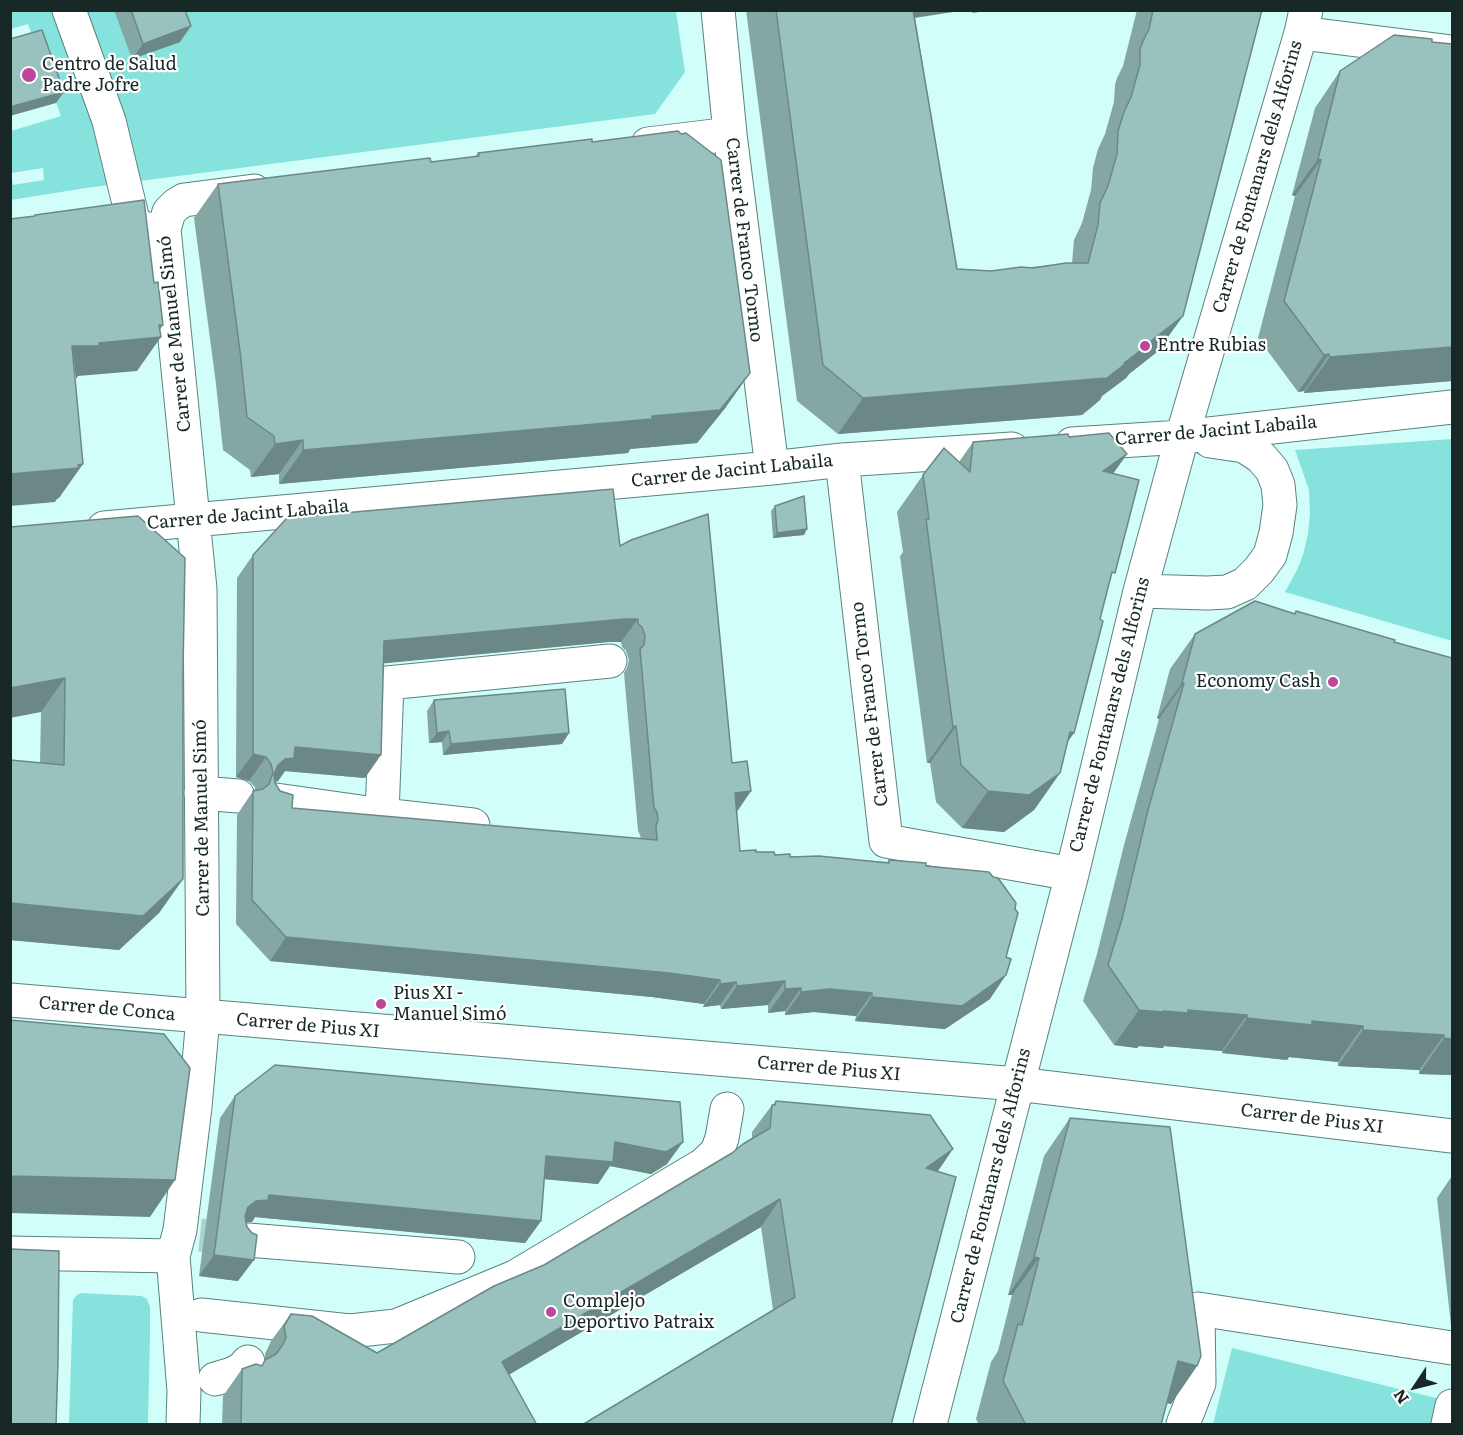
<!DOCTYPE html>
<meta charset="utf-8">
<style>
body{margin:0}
#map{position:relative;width:1463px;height:1435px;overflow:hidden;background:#d2fefa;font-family:Literata,serif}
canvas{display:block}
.frame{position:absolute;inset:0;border:12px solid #182827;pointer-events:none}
.north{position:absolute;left:1385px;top:1357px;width:60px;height:60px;-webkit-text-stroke:4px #fff;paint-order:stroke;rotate:235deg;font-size:16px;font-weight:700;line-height:24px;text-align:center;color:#182827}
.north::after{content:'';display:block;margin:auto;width:21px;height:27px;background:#182827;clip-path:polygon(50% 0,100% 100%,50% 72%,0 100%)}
</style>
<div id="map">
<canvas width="1463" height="1435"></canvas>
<div class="frame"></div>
<div class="north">N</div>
</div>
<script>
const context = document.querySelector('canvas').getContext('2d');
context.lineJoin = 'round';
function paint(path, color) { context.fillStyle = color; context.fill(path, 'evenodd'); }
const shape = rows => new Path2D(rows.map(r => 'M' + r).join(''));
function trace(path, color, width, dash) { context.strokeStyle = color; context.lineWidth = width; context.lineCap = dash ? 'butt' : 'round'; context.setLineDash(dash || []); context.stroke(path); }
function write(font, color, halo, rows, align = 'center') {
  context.font = font + ' Literata,serif'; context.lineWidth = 4.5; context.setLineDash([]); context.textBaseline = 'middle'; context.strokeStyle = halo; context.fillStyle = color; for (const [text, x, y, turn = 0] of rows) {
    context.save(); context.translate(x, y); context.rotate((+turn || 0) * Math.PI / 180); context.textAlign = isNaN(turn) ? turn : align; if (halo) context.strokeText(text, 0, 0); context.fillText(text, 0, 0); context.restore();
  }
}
paint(shape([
 [10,11,676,11,685,72,655,114,86,188,11,200,11,131,61,116,28,24,11,29],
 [43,168,44,180,13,185,11,173],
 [1452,439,1452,641,1285,592,1297,570,1303,555,1308,534,1310,514,1309,490,1295,450],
 [81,1293,142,1296,147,1299,150,1307,150,1335,148,1424,69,1424,73,1300,77,1295],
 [1232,1348,1444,1400,1437,1424,1213,1424]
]), '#85e2dd');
trace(shape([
 [200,1235,248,1240]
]), '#add3d0', 33, [33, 16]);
const minor = shape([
 [69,10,109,121,133,220,140,227,147,229,156,229],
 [718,10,730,134,772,468],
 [1301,33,1452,52],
 [648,144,730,134],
 [1072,444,1182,437,1452,407],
 [842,460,886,841,1072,874],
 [104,528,772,468,842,460,1012,449],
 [1140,591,1207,593,1227,592,1245,584,1259,570,1270,555,1276,533,1280,505,1278,485,1272,470,1261,457,1244,446,1210,441],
 [201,793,238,796],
 [276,800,382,815],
 [473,825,382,815,387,683,610,661],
 [10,1000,1017,1084,1452,1136],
 [248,1240,458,1257],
 [10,1253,173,1256],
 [201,1315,350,1331,396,1326,515,1277,703,1165,717,1152,722,1138,727,1109],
 [215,1379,232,1374,242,1369,248,1362],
 [183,1424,184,1391,173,1256,180,1230,195,1107,203,1017,200,589,164,229,169,212,176,205,184,200,254,191],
 [930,1424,1072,874,1140,591,1182,437,1301,33,1306,10],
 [1183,1424,1199,1383,1198,1309,1452,1348],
 [1448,1424,1452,1406]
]);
trace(minor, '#5a827f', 35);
trace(minor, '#fff', 33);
paint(shape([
 [114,10,185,10,180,42,132,59],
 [746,10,966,10,915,18,957,269,991,271,1072,263,1074,240,1082,223,1091,190,1093,168,1098,149,1105,134,1114,102,1115,85,1117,78,1123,66,1137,10,1262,10,1183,316,1157,352,1129,374,1126,378,1102,396,1100,400,1082,415,838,434,797,401],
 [1432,42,1452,44,1452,381,1304,393,1304,391,1298,392,1258,338,1295,196,1292,195,1315,108,1340,71],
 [592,142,726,407,697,443,630,449,628,453,279,484,279,474,251,477,250,470,223,450,216,384,194,218,218,184,431,162,475,157,478,153],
 [1069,437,1127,454,1113,473,1110,579,1060,773,1034,810,1004,832,962,828,936,802,930,763,927,763,900,556,903,552,897,512,923,475,959,462,973,442],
 [775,506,804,535,773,538,771,511],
 [10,527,183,671,183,879,159,913,119,950,10,940,10,760,40,763,41,712],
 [620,546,732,763,751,791,737,812,740,851,790,857,887,862,889,860,926,866,990,999,945,1029,855,1021,856,1016,814,1012,785,1015,785,1011,768,1013,768,1005,721,1009,720,1005,703,1007,704,1004,652,997,270,961,236,924,237,815,253,791,255,791,255,787,249,781,236,777,236,775,237,578,253,555],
 [608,642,621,642,622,647,626,651,629,660,627,668,624,673,638,831,640,835,641,839,292,808,275,783,275,782,278,781,285,771,365,778,383,663],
 [1296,611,1394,642,1452,658,1452,1075,1419,1074,1419,1070,1338,1066,1338,1062,1289,1057,1287,1060,1222,1053,1222,1051,1164,1046,1163,1048,1139,1046,1137,1048,1114,1045,1083,1001,1097,954,1124,845,1159,719,1157,718,1170,669,1195,634,1294,614],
 [434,700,569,733,562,744,443,755,442,742,429,743,427,711],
 [235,1096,667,1164,651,1174,610,1166,598,1184,544,1179,541,1221,525,1243,255,1217,252,1222,246,1222,238,1281,199,1276,220,1118],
 [776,1101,937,1172,891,1425,773,1310,761,1227,509,1374,537,1425,222,1425,223,1396,242,1369,262,1366,265,1360,265,1354,271,1341,291,1314,377,1353,544,1265,732,1153,752,1139,752,1132,772,1105,773,1105],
 [1070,1118,1197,1366,1171,1404,1167,1403,1161,1425,979,1425,976,1419,991,1362,998,1351,1012,1295,1008,1295,1044,1156],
 [1452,1176,1452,1326,1451,1326,1437,1198]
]), '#84a7a4');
paint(shape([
 [894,10,966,10,911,18],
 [974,10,995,10,972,13],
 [191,26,180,42,132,59,143,44],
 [64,92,56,103,10,116,10,107],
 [1318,159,1321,160,1295,196,1292,195],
 [1183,316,1157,352,1129,374,1126,378,1102,396,1100,400,1082,415,838,434,863,398,1124,363],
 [159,325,163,325,154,338,161,337,137,371,78,376,76,379,72,346,99,343],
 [1452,347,1452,381,1304,393,1330,357],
 [1329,354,1304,391,1298,392,1324,355],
 [750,373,726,407,697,443,630,449,628,453,279,484,303,450,652,416],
 [303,440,279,474,251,477,275,444],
 [1127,454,1101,491,1103,471],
 [83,464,59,498,57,499,55,502,10,506,10,474],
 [807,529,804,535,773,538,777,533],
 [625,619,638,619,621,642,608,642,367,665,384,641],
 [65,678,41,712,10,718,10,688],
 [1182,683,1184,683,1159,719,1157,718],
 [956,726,930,763,927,763,953,727],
 [449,731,442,742,429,743,437,733],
 [1070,732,1074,733,1048,770],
 [569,733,562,744,443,755,451,744],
 [295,747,381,755,365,778,285,771,278,781,270,783,278,765],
 [253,754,266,757,249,781,236,777],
 [1060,773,1034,810,1004,832,962,828,988,791],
 [751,791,734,815,735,793],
 [183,879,159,913,119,950,10,940,10,903],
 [286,937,669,973,720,980,704,1004,652,997,270,961],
 [1006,975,990,999,945,1029,855,1021,872,997],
 [785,981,768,1005,721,1009,737,986],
 [736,982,720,1005,703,1007,720,984],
 [801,988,785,1011,768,1013,785,989],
 [830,989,872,993,856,1016,814,1012,785,1015,801,992],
 [1139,1010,1188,1010,1247,1015,1222,1051,1164,1046,1163,1048,1139,1046,1137,1048,1114,1045],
 [1247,1018,1312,1021,1363,1026,1338,1062,1289,1057,1287,1060,1222,1053],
 [1363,1030,1444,1035,1419,1070,1338,1066],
 [1444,1038,1452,1039,1452,1075,1419,1074],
 [615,1142,683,1142,667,1164,651,1174,610,1166,598,1184,531,1178,546,1156],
 [953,1149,934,1177,926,1168],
 [10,1176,175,1180,150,1217,10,1213],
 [269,1195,541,1221,525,1243,255,1217,252,1222,241,1223,248,1207,256,1201],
 [780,1199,761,1227,483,1390,502,1362],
 [214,1255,254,1260,238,1281,199,1276],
 [1034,1257,1039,1258,1012,1295,1008,1295],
 [1178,1361,1197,1366,1171,1404,1151,1399]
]), '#6b8886');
const building = shape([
 [131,10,185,10,191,26,143,44,131,10],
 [776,10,913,10,957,269,991,271,1021,267,1033,268,1066,263,1088,263,1098,225,1100,203,1108,186,1117,154,1118,131,1124,112,1131,97,1140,65,1140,49,1143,41,1149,29,1153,10,1262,10,1183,316,1151,341,1152,342,1124,363,1125,364,1107,378,863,398,823,365,776,10],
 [42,30,64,92,10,107,10,39,42,30],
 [1394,35,1432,39,1432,42,1452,44,1452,347,1330,357,1329,354,1324,355,1284,301,1321,160,1318,159,1340,71,1394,35],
 [678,131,681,134,686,133,721,160,750,373,720,410,652,416,652,419,303,450,303,440,275,444,274,436,247,417,240,351,218,184,430,158,431,162,479,156,478,153,592,139,592,142,678,131],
 [144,200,154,283,158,282,163,325,159,325,161,337,99,343,99,346,72,346,83,464,78,465,79,468,10,474,10,219,35,216,35,215,144,200],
 [1109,433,1127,454,1103,471,1139,480,1115,573,1112,572,1100,619,1103,621,1074,733,1070,732,1060,773,1029,795,988,791,961,765,956,726,953,727,926,519,929,519,923,475,944,448,970,472,973,442,1068,434,1069,437,1109,433],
 [613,489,620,546,631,540,708,514,732,763,747,761,751,791,735,793,740,851,756,850,756,852,774,852,775,855,790,854,790,857,819,856,889,863,889,860,926,863,926,866,989,872,993,877,998,878,1016,903,1015,909,1018,913,1006,957,1011,959,1006,975,962,1006,872,997,872,993,830,989,801,992,801,988,785,989,785,981,737,986,736,982,720,984,720,980,669,973,286,937,252,900,253,791,263,789,269,784,273,773,271,764,266,757,253,754,253,555,287,518,613,489],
 [625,619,638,619,638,624,642,627,645,636,644,645,640,649,654,808,657,812,658,820,656,826,657,840,292,808,293,795,280,791,275,783,274,774,278,765,285,759,294,758,295,747,381,755,384,641,625,619],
 [804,496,807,529,777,533,775,506,804,496],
 [138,516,185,558,183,671,183,879,143,916,10,903,10,760,64,765,65,678,10,688,10,527,138,516],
 [1255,601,1295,614,1296,611,1395,640,1394,642,1452,658,1452,1039,1444,1038,1444,1035,1363,1030,1363,1026,1312,1021,1312,1025,1247,1018,1247,1015,1188,1010,1188,1013,1163,1011,1162,1012,1139,1010,1108,965,1122,919,1148,810,1184,683,1182,683,1195,634,1255,601],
 [565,689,569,733,451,744,449,731,437,733,434,700,565,689],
 [10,1020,164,1034,190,1068,175,1180,10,1176,10,1020],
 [275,1065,680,1102,683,1142,666,1152,615,1142,613,1162,546,1156,541,1221,269,1195,268,1200,256,1201,248,1207,245,1216,247,1227,252,1233,257,1235,254,1260,214,1255,235,1096,275,1065],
 [776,1101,930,1115,953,1149,926,1168,956,1177,891,1425,582,1425,795,1297,780,1199,502,1362,537,1425,241,1425,242,1369,256,1364,262,1366,265,1360,276,1354,282,1346,286,1338,284,1326,291,1314,312,1316,377,1353,494,1286,544,1265,732,1153,743,1144,770,1128,772,1105,775,1105,776,1101],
 [1070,1118,1170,1127,1201,1356,1197,1366,1178,1361,1161,1425,1026,1425,1003,1381,1018,1324,1022,1325,1039,1258,1034,1257,1070,1118],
 [10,1249,59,1251,58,1361,56,1425,10,1425,10,1249]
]);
paint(building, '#99c2bf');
trace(building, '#6b8886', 1.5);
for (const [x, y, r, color] of [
 [29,75,8,"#bd459a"],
 [1145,346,6,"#bd459a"],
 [1333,682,6,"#bd459a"],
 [381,1004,6,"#bd459a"],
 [551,1312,6,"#bd459a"]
]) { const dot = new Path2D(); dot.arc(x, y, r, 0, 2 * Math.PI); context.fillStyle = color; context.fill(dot); trace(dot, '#fff', 2); }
write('18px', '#182827', '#fff', [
 ["Centro de Salud",42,65],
 ["Padre Jofre",42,86],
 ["Entre Rubias",1157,346],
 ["Economy Cash",1321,682,"right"],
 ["Pius XI -",393,994],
 ["Manuel Simó",393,1015],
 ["Complejo",563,1302],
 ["Deportivo Patraix",563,1323]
], 'left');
write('18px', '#182827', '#fff', [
 ["Carrer de Fontanars dels Alforins",1258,177,-74],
 ["Carrer de Franco Tormo",744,240,83],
 ["Carrer de Manuel Simó",175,334,-96],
 ["Carrer de Jacint Labaila",1216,431,-5],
 ["Carrer de Jacint Labaila",732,471,-6],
 ["Carrer de Jacint Labaila",248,515,-5],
 ["Carrer de Franco Tormo",870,704,-97],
 ["Carrer de Fontanars dels Alforins",1110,715,-76],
 ["Carrer de Manuel Simó",202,818,-91],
 ["Carrer de Conca",107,1009,5],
 ["Carrer de Pius XI",308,1026,5],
 ["Carrer de Pius XI",829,1069,5],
 ["Carrer de Pius XI",1312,1119,7],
 ["Carrer de Fontanars dels Alforins",991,1186,-76]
]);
</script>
